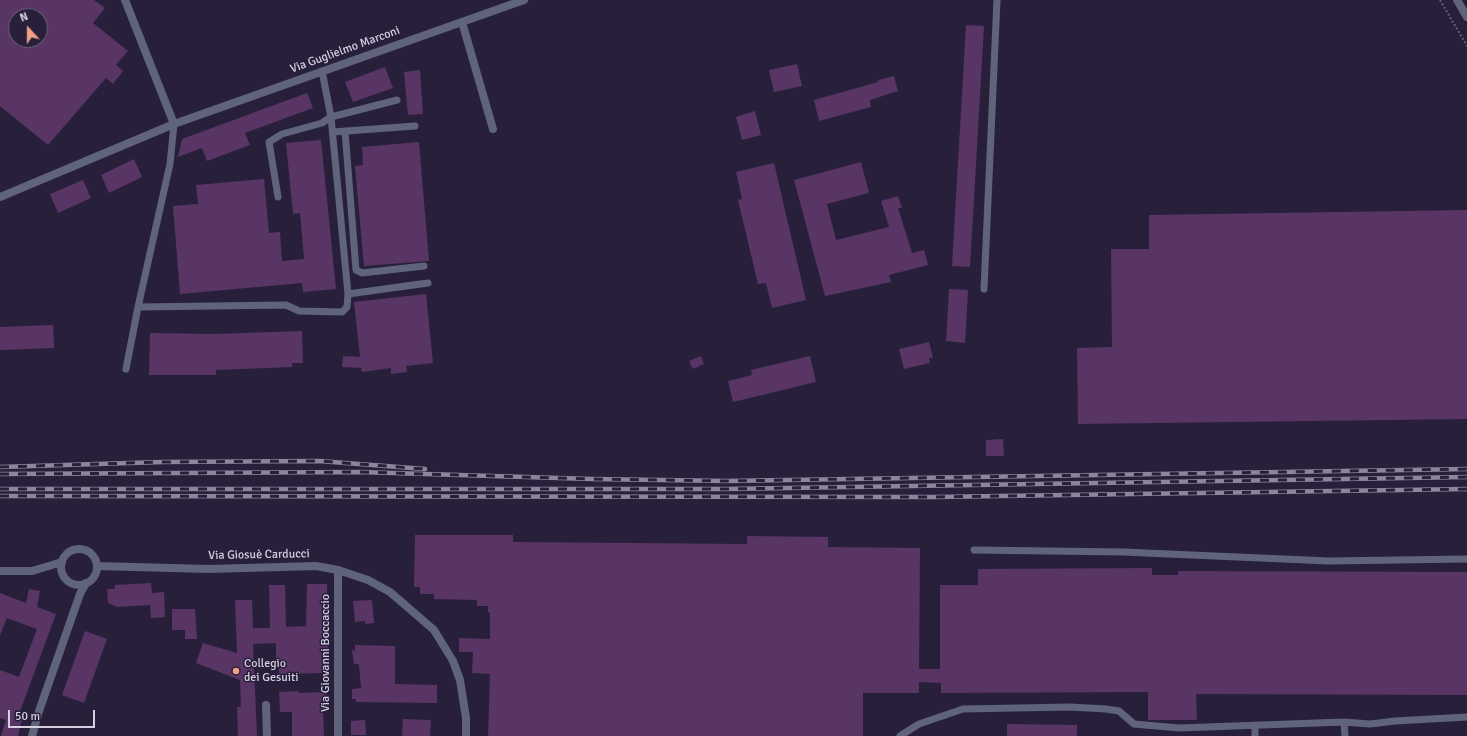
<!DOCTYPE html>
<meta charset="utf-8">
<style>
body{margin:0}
#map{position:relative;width:1467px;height:736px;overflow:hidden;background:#28203b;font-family:Signika,sans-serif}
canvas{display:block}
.north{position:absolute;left:8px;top:8px;width:40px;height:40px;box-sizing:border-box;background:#28203b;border:1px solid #6d667d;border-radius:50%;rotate:339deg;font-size:11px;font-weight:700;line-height:16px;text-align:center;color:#d4cfe1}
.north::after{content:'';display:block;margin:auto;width:14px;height:18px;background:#f49e87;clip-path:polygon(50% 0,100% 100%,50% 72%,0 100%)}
.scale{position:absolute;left:8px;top:710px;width:87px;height:18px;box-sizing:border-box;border:2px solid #d4cfe1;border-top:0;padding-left:5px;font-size:12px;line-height:14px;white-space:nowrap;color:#d4cfe1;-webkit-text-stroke:3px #28203b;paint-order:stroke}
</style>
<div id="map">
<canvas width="1467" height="736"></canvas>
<div class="north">N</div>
<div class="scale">50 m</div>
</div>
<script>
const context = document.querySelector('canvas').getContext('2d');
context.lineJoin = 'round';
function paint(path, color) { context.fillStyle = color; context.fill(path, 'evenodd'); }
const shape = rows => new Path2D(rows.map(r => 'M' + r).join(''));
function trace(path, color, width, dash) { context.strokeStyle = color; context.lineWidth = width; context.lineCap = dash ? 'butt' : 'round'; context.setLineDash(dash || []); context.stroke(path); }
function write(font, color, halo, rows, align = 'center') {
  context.font = font + ' Signika,sans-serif'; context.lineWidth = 3; context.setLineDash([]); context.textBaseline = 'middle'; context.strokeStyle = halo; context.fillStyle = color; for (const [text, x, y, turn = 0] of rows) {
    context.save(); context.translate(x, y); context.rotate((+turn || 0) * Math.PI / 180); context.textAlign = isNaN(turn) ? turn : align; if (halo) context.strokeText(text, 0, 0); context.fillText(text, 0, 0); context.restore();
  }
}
paint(shape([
 [0,0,94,0,105,8,93,23,128,51,116,65,123,71,113,84,106,78,48,145,0,106],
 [16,16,40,16,40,40,16,40],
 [966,25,984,26,970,267,952,266],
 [797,64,802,86,774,92,769,70],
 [385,67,393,88,353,102,345,82],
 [420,70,423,114,408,115,404,72],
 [894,76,898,91,870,100,871,107,819,121,814,100,878,82,878,80],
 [307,93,313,108,245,133,250,145,207,161,202,148,178,157,182,139],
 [755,111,761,135,742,140,736,117],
 [321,140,336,289,303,292,302,283,180,294,173,206,198,204,196,185,264,179,269,233,280,232,282,261,304,259,300,213,293,214,286,143],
 [419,142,429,261,364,266,355,166,363,165,362,147],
 [134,159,142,177,109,193,101,175],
 [861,162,869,193,827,204,836,240,889,227,881,201,898,196,902,208,898,208,912,253,924,250,928,265,889,275,891,282,825,296,794,180],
 [774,163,806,300,772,308,766,283,758,284,738,200,742,199,736,172],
 [83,180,91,198,58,213,50,194],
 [1467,210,1467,419,1078,424,1077,348,1112,347,1111,249,1149,249,1149,215],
 [949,289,968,290,965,343,946,341],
 [426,294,433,363,406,366,407,372,391,374,391,368,362,372,361,368,342,367,343,356,360,357,354,302],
 [53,325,54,348,0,350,0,327],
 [302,331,303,363,292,363,292,367,216,370,216,375,149,375,150,333,214,334],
 [929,342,933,358,929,358,930,363,904,369,899,349],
 [701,356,704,364,693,369,689,361],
 [810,356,816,382,733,402,728,381,752,375,751,370],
 [1003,439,1004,456,986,456,986,440],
 [415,535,513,535,513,542,747,544,747,536,828,537,828,547,920,548,919,669,940,669,940,585,978,585,978,569,1152,568,1152,575,1178,575,1178,571,1467,572,1467,695,1196,694,1197,720,1148,720,1148,692,941,693,941,683,919,682,919,693,863,693,863,736,488,736,490,674,472,673,473,652,459,652,459,638,490,639,490,612,488,613,488,606,477,606,477,600,434,599,434,594,420,594,420,587,414,587],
 [151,583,152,593,164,592,165,617,151,618,150,605,117,607,108,603,107,589,115,589,115,585],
 [307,584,327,584,328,673,279,674,279,665,276,665,276,643,253,644,257,736,238,736,237,707,241,707,240,680,196,663,203,643,237,653,235,600,252,600,253,628,270,628,269,585,285,585,286,627,306,626],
 [29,589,40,591,37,607,56,614,19,714,23,715,18,736,1,736,6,720,0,718,0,670,19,677,37,629,7,618,0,635,0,593,26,603],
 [372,600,374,623,365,624,365,621,355,622,353,601],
 [172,609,195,609,197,639,185,639,185,630,172,630],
 [85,631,107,639,84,703,62,695],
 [355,645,395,646,395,684,437,685,437,703,356,702,356,699,352,699,352,689,361,688,359,664,354,664,352,650,355,651],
 [298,691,298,693,326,692,326,710,323,710,324,736,292,736,292,712,280,712,279,692],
 [403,719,431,720,430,736,402,736],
 [365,720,366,735,351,735,351,721],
 [1007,724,1077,725,1077,736,1007,736]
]), '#583564');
trace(shape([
 [1440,0,1467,46]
]), '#655e76', 2, [2, 2]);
trace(shape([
 [174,124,170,164,138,307,286,305,299,311,342,312,347,307,348,294,331,117,397,100],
 [345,131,356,270,362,273,424,266],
 [333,132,415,126],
 [278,197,269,142,282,134,322,123,331,117,322,71],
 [984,289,997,0],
 [348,294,428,283],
 [126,369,138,307],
 [974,550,1123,552,1329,561,1467,559],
 [1255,726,1255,736],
 [900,736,919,724,963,709,1070,707,1106,709,1119,711,1134,724,1179,728,1344,722],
 [1345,736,1344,722,1370,724,1395,721,1467,717]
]), '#5f647c', 7);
trace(shape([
 [125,0,174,124],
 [1457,0,1467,17],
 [462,22,493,129],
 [266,705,267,736],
 [32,736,39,711,80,594,86,583],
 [338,736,338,570]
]), '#5f647c', 8);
trace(shape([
 [0,197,174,124,524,0],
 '61 567a18 18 0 1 1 36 0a18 18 0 1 1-36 0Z',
 [97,566,209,569,316,566,338,570,368,580,390,592,434,630,453,661,460,680,466,718,466,736],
 [0,571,32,571,62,562]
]), '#5f647c', 8);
const rail = shape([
 [0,467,162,462,319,461,425,469],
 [0,474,359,472,592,479,727,481,1467,469],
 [0,489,727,489,1467,477],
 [0,496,934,497,1467,489]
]);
trace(rail, '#8c869c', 4.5);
trace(rail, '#28203b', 3, [9]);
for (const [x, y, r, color] of [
 [236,671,4,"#f49e87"]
]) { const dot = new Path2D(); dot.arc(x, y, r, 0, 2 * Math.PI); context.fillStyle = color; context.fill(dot); trace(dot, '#28203b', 1.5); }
write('12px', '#d4cfe1', '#28203b', [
 ["Via Guglielmo Marconi",345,50,-20],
 ["Via Giosuè Carducci",259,555,-1],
 ["Via Giovanni Boccaccio",326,653,-90]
]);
write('12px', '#d4cfe1', '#28203b', [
 ["Collegio",244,664],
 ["dei Gesuiti",244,678]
], 'left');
</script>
